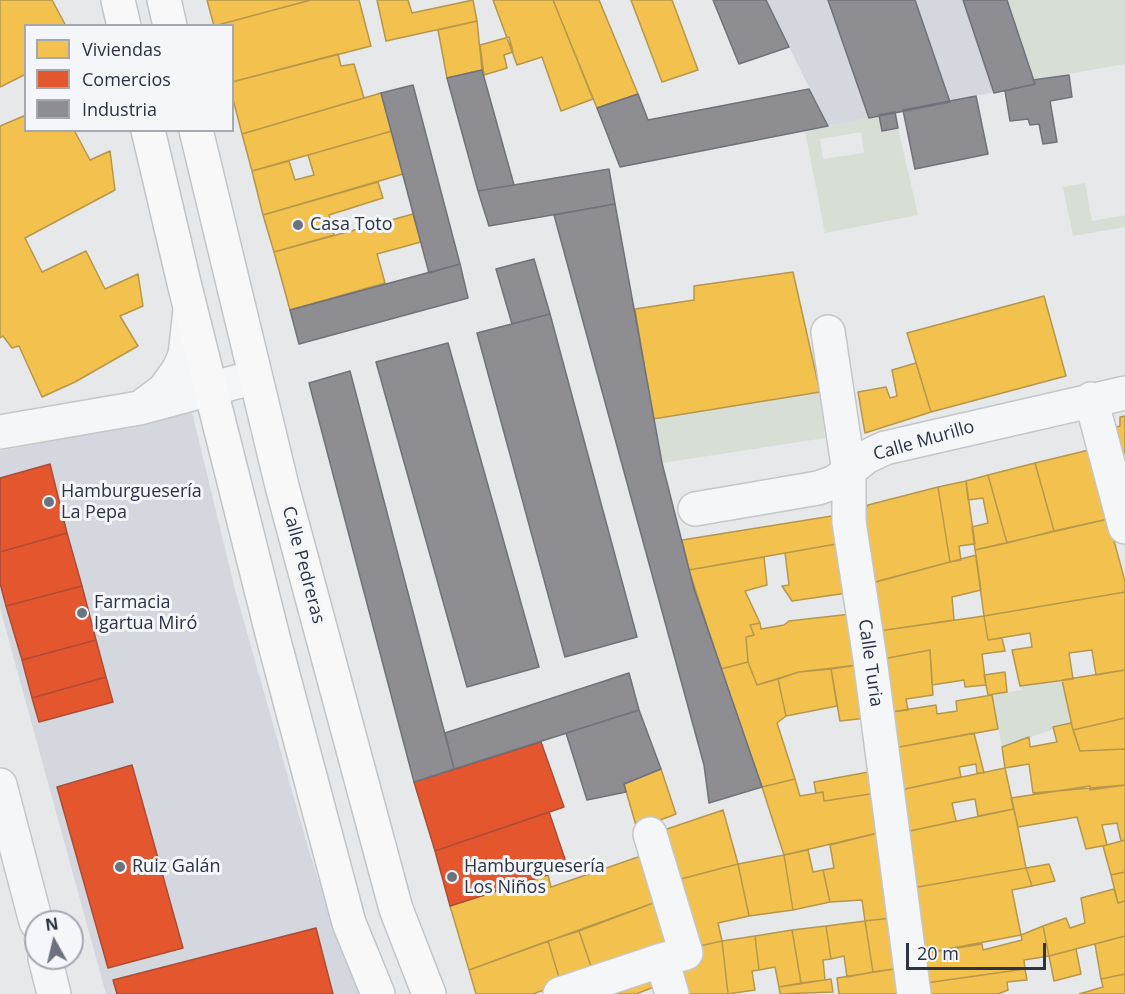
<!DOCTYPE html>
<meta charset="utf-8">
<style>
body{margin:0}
#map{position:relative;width:1125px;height:994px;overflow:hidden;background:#e6e8ea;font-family:"Open Sans",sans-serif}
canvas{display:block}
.legend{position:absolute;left:24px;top:24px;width:210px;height:108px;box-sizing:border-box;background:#f4f6f9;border:2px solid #a4a8b1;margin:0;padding:8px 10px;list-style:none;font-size:18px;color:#2b3445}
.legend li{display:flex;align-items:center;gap:12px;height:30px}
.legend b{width:30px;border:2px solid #a4a8b1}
.north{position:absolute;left:24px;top:910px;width:60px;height:60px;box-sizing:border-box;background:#f4f6f9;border:2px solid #a4a8b1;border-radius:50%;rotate:352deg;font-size:16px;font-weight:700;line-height:24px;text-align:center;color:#2b3445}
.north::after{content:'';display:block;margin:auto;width:21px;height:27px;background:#6c737f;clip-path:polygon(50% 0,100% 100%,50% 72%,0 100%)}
.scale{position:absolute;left:906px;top:943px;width:140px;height:27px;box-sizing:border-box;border:3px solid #2b3445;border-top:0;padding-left:8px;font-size:18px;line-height:21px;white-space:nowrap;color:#2b3445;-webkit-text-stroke:4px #f4f6f9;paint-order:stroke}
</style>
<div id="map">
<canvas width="1125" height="994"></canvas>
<ul class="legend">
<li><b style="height:16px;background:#f2c14e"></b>Viviendas</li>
<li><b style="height:16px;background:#e4572e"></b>Comercios</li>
<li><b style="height:16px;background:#8d8d92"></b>Industria</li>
</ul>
<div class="north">N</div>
<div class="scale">20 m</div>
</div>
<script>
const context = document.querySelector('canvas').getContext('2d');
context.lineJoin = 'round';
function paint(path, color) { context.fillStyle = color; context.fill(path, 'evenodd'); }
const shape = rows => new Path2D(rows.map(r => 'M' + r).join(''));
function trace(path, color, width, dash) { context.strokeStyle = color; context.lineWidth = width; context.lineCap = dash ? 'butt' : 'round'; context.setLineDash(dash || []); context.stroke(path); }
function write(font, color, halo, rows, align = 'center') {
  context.font = font + ' "Open Sans",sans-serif'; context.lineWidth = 6; context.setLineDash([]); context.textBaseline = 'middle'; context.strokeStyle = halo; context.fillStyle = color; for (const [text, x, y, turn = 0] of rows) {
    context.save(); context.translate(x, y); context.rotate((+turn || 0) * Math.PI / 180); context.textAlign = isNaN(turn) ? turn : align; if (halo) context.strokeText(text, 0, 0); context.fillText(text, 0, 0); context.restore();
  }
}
paint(shape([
 [766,0,1007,0,1035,84,828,126],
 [192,412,235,590,307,844,325,901,360,994,106,994,0,608,0,451]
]), '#d4d7dd');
paint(shape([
 [1007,0,1125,0,1125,64,1033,80],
 [879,115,882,130,898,128,918,215,825,233,805,131],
 [861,132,864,153,823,159,820,139],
 [1085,183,1092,221,1125,215,1125,227,1073,236,1063,187],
 [820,392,825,438,662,463,653,419],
 [1062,680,1071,723,1002,747,992,695,1022,690,1020,686]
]), '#d6ded6');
const homes = shape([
 [0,0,52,0,66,26,26,26,26,74,0,87,0,0],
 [207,0,311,0,214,26,207,0],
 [311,0,359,0,371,46,232,82,232,26,214,26,311,0],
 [377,0,408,0,412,13,473,0,477,21,386,41,377,0],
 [493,0,553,0,593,99,561,111,542,57,517,65,493,0],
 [553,0,599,0,638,94,597,108,553,0],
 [631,0,672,0,698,70,662,82,631,0],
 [477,21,482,70,447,78,438,30,477,21],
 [509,37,513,52,504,55,507,68,484,75,480,45,509,37],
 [338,54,341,66,354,64,364,98,242,134,232,95,232,82,338,54],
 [381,93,392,131,252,171,242,134,381,93],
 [26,115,26,130,74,130,90,160,110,151,115,190,25,238,42,272,86,251,105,289,138,274,143,306,120,316,138,346,75,382,42,397,19,346,12,348,3,336,0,338,0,126,26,115],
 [392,131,403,174,263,215,252,171,289,161,295,180,314,175,308,155,392,131],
 [378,182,383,198,329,215,334,235,274,252,263,215,378,182],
 [413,214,421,242,377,254,385,283,290,310,274,252,413,214],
 [793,272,820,392,653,419,635,309,694,300,694,286,793,272],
 [1044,296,1066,376,931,412,907,333,1044,296],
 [916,363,931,412,865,433,858,392,886,387,890,398,897,396,892,370,916,363],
 [1125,416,1125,453,1118,455,1113,428,1120,426,1120,417,1125,416],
 [1089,450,1108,519,1054,531,1035,463,1089,450],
 [1035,463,1054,531,1007,543,988,475,1035,463],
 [988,475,1007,543,975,550,972,527,988,523,983,498,968,500,966,481,988,475],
 [966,481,975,544,959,546,961,560,950,562,938,487,966,481],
 [938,487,950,562,865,585,857,523,868,505,938,487],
 [838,515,842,543,689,570,682,540,838,515],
 [1108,519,1125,581,1125,592,984,616,975,550,1108,519],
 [842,543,847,593,792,601,782,586,789,585,785,553,842,543],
 [976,555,981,590,952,597,954,620,879,631,871,583,976,555],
 [764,557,767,585,745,591,760,623,750,625,754,635,746,637,748,662,721,669,689,570,764,557],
 [1125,592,1125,670,1096,675,1092,650,1069,653,1073,679,1020,686,1012,650,1032,647,1030,633,988,640,984,616,1125,592],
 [851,614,858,665,799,672,757,685,748,662,746,637,754,635,750,625,760,623,761,629,784,625,789,621,851,614],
 [984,616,988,640,1002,638,1005,651,982,654,986,685,965,687,964,680,932,685,930,650,883,659,879,631,984,616],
 [930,650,933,695,906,699,908,710,891,712,883,659,930,650],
 [748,662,757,685,778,679,786,716,777,723,795,779,762,787,721,669,748,662],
 [858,665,867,718,840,721,831,669,858,665],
 [831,669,837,706,786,716,778,679,799,672,831,669],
 [1125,670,1125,718,1073,730,1062,680,1125,670],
 [1005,672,1007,692,988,695,984,675,1005,672],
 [992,695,998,729,894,748,891,712,936,705,937,714,957,711,956,701,992,695],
 [1125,718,1125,749,1080,751,1073,730,1125,718],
 [1071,723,1080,751,1125,749,1125,785,1033,793,1029,764,1005,768,1002,747,1029,737,1030,747,1057,742,1053,727,1071,723],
 [974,733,984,773,977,773,976,764,959,767,961,777,900,790,894,748,974,733],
 [1005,768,1014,809,978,816,975,799,952,803,956,821,905,832,900,790,1005,768],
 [661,769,676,814,637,829,624,784,661,769],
 [874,771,877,793,824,801,823,792,816,793,814,782,874,771],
 [795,779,800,796,823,792,824,801,877,793,882,832,784,855,762,787,795,779],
 [1125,785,1125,840,1121,841,1117,823,1102,825,1107,845,1086,849,1077,817,1018,827,1011,798,1090,786,1090,790,1125,785],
 [1014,809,1026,868,912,888,905,832,1014,809],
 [723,810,738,864,677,880,664,830,723,810],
 [882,832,892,918,865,921,862,900,830,902,823,870,834,868,830,845,882,832],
 [1125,840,1125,872,1111,875,1103,846,1125,840],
 [808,850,813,872,823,870,830,902,793,910,784,855,808,850],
 [784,855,793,910,749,916,738,864,784,855],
 [641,856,656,902,469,970,450,906,548,875,551,887,641,856],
 [738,864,749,916,718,923,722,941,695,947,677,880,738,864],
 [1049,864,1055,881,1032,886,1026,868,1049,864],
 [1026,868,1032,886,1012,890,1021,935,921,954,912,888,1026,868],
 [1125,872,1125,901,1118,903,1111,875,1125,872],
 [1114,889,1118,903,1125,901,1125,936,1049,956,1043,926,1066,918,1070,928,1085,923,1081,898,1114,889],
 [656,902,669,949,593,972,579,931,656,902],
 [892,918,900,968,873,972,865,921,892,918],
 [865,921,873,972,847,977,844,956,831,959,826,926,865,921],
 [826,926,831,959,823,960,825,980,801,983,792,930,826,926],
 [1043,926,1049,956,1024,960,1025,969,926,983,921,954,982,944,983,950,1022,940,1021,935,1043,926],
 [792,930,801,983,779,987,775,967,759,970,755,936,792,930],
 [579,931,593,972,561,984,548,941,579,931],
 [755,936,759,970,752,971,755,990,728,994,722,941,755,936],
 [1125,936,1125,974,1101,979,1095,944,1125,936],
 [548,941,561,984,533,994,476,994,469,970,548,941],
 [722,941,728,994,680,994,672,965,695,947,722,941],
 [1076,949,1081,974,1054,981,1049,956,1076,949],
 [657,968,662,984,636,994,592,994,657,968],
 [900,968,905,994,839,994,837,978,900,968],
 [1025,969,1027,980,1007,982,1008,990,998,994,927,994,926,983,1025,969],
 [1125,974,1125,994,1079,994,1103,987,1101,979,1125,974],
 [831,979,833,992,780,994,779,987,831,979]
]);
paint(homes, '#f2c14e');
trace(homes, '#b6974b', 1.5);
const shops = shape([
 [50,464,67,533,0,552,0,478,50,464],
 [67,533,82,586,6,606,0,583,0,552,67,533],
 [82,586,96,640,22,660,6,606,82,586],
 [96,640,106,677,32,698,22,660,96,640],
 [106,677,113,702,39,722,32,698,106,677],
 [541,742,564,807,435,851,414,782,541,742],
 [132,765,183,948,108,968,57,787,132,765],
 [549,812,568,868,450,906,435,851,549,812],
 [316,928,333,994,117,994,113,980,316,928]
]);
paint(shops, '#e4572e');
trace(shops, '#ac4c35', 1.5);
const industry = shape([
 [713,0,766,0,789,47,739,64,713,0],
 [828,0,915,0,950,102,869,118,828,0],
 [963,0,1007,0,1035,84,994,93,963,0],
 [482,70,514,185,478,191,447,78,482,70],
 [1069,75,1072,97,1050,101,1057,142,1043,144,1039,124,1030,125,1028,119,1010,121,1005,91,1035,84,1033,80,1069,75],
 [413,85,460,264,429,273,381,93,413,85],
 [809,89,828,126,620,167,597,108,638,94,648,120,809,89],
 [976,96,988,154,915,169,903,110,976,96],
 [895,112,898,128,882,131,879,115,895,112],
 [609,169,615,204,489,226,478,191,609,169],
 [615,204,662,463,694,589,762,787,709,803,704,765,554,215,615,204],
 [534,259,550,314,512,324,496,269,534,259],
 [460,264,468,298,299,344,290,310,460,264],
 [550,314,637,637,565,657,477,333,550,314],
 [448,343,539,667,467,687,376,362,448,343],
 [350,371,454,769,414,782,309,383,350,371],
 [629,673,639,710,454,769,445,733,629,673],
 [639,710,661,769,624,784,626,792,587,800,566,733,639,710]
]);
paint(industry, '#8d8d92');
trace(industry, '#70727b', 1.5);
const minor = shape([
 [828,332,849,472,849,522,870,659,914,994],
 [1091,399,1125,527],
 [145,404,164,390,179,369,185,355,190,310],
 [0,432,139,408,255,377],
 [695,509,818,488,835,482,866,457,885,448,1125,393],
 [0,785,36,922],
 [650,834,686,953,662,960,672,994],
 [45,958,54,994],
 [560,994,662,960]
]);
const major = shape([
 [118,0,124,26],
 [164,0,170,26],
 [148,130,185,287,274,641,349,923,378,994],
 [196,130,283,490,396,909,429,994]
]);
trace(minor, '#c4c6c8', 36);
trace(major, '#c2c5c8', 36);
trace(minor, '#f5f6f7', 33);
trace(major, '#f8f8f8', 33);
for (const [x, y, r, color] of [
 [298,225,6,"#6c737f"],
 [49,502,6,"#6c737f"],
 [82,613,6,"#6c737f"],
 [120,867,6,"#6c737f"],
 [452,877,6,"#6c737f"]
]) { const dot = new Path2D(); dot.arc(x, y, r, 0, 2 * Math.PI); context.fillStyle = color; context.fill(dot); trace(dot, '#f4f6f9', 2); }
write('18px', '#2b3445', '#f4f6f9', [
 ["Casa Toto",310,225],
 ["Hamburguesería",61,492],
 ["La Pepa",61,513],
 ["Farmacia",94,603],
 ["Igartua Miró",94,624],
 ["Ruiz Galán",132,867],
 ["Hamburguesería",464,867],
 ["Los Niños",464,888]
], 'left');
write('18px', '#2b3445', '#f4f6f9', [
 ["Calle Murillo",924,441,-16],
 ["Calle Pedreras",303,565,75],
 ["Calle Turia",870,663,82]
]);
</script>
